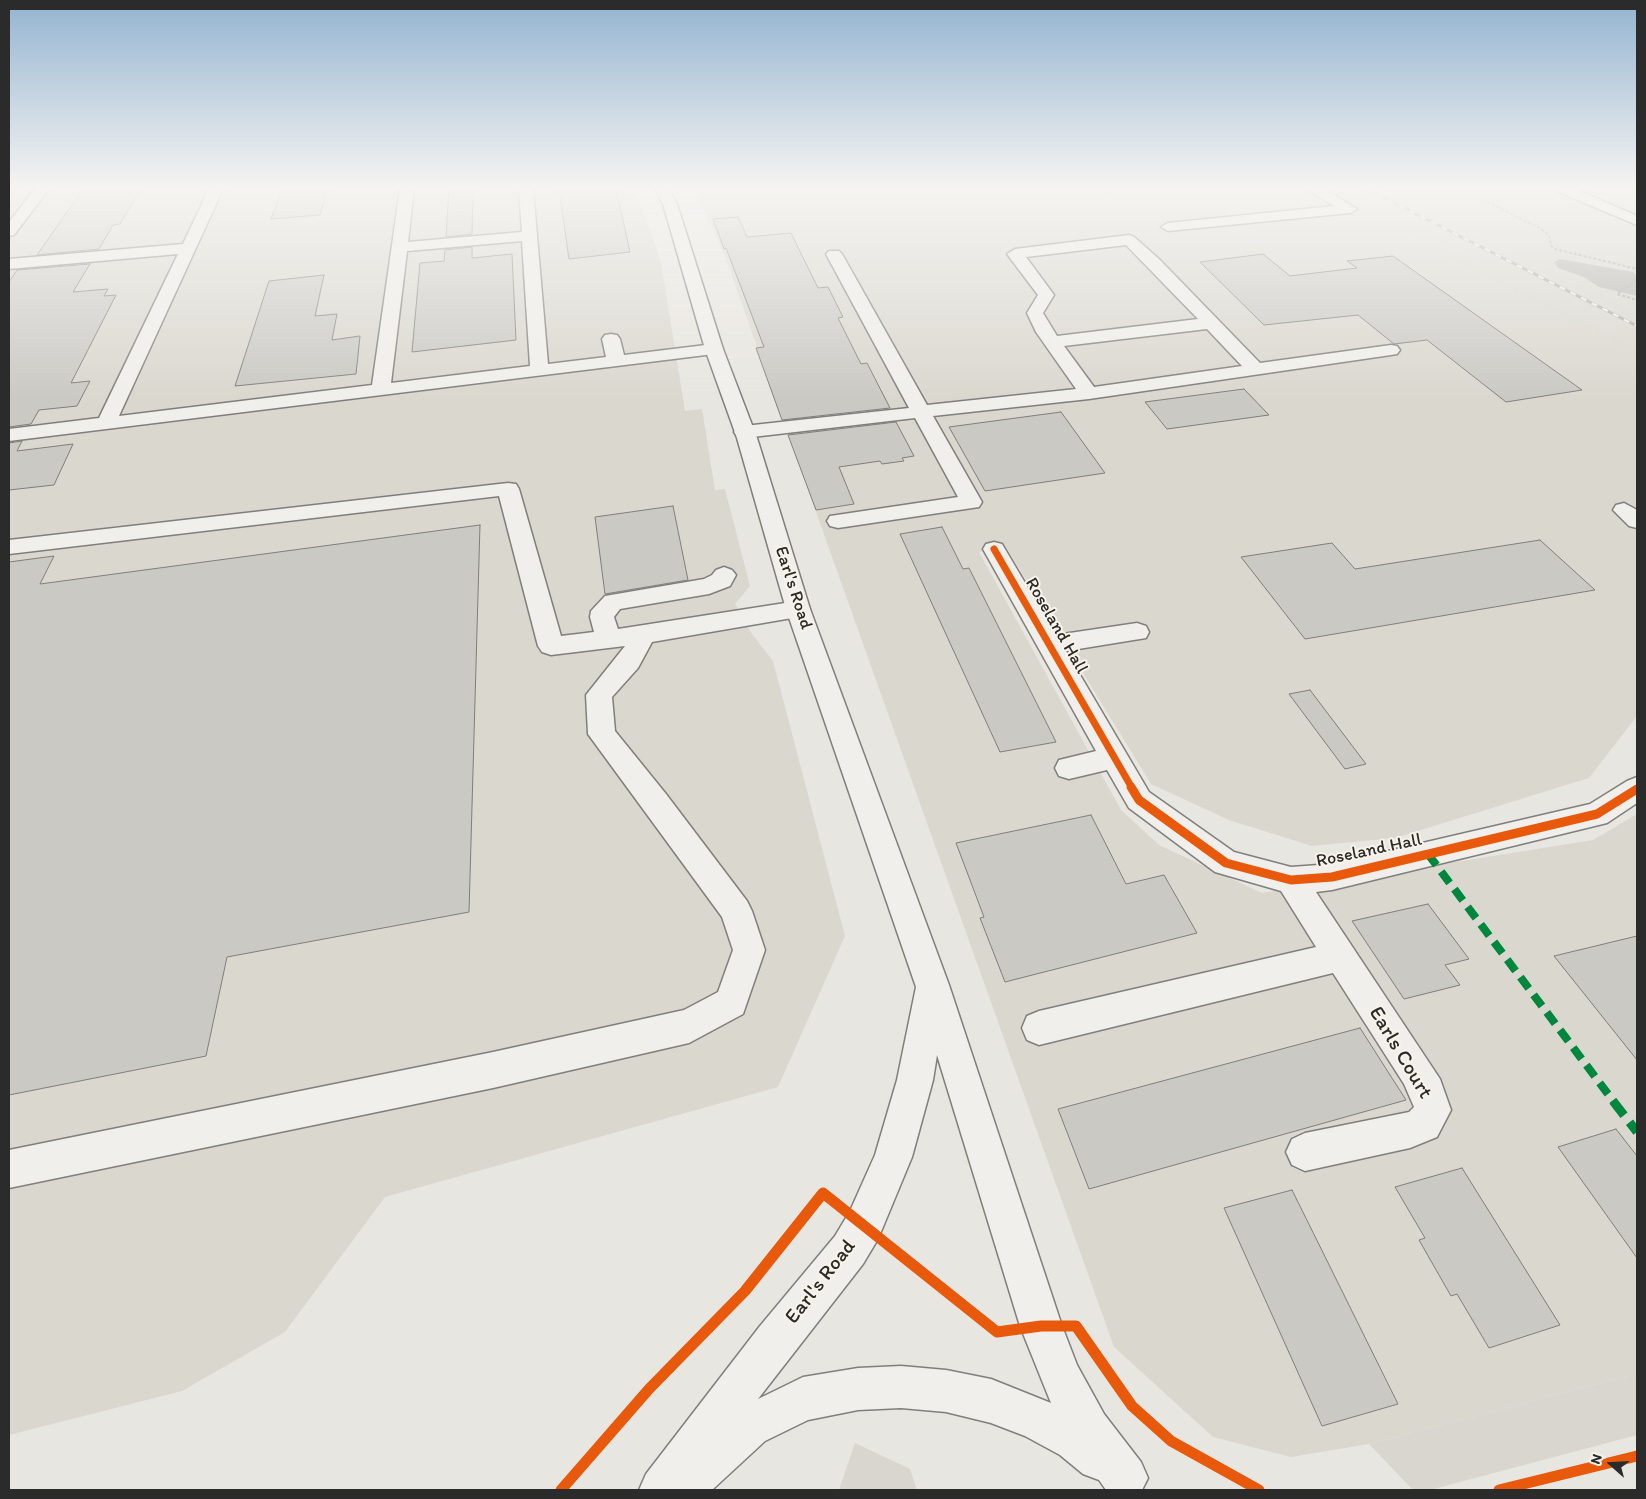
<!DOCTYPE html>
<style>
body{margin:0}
#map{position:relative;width:1646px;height:1499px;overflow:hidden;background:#e8e6e0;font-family:Itim,sans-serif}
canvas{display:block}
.frame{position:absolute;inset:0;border:10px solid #2b2b2b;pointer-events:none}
.north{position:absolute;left:1586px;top:1439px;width:50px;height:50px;-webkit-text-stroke:4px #f7f3e8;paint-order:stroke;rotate:289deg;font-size:14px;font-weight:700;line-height:20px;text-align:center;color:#2b2b2b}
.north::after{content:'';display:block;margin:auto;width:18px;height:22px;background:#2b2b2b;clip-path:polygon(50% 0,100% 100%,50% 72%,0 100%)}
</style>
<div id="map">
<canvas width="1646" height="1499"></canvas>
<div class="frame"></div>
<div class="north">N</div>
</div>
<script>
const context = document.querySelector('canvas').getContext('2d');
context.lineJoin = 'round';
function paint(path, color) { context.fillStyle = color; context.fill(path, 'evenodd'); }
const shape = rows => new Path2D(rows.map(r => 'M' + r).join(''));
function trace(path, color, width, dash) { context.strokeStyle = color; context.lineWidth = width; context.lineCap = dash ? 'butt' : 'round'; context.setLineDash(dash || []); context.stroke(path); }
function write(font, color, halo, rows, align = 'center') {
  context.font = font + ' Itim,sans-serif'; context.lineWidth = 4; context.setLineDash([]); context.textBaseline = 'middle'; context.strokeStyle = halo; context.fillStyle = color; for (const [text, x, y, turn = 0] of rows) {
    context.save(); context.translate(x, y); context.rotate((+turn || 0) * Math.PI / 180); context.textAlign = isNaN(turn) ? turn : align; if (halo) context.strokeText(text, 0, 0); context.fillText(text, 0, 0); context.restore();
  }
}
paint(shape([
 [9,189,635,189,661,262,685,411,702,409,715,490,725,489,750,586,735,604,752,634,773,661,845,936,778,1087,385,1197,285,1332,182,1391,9,1435],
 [695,189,1095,189,1112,206,1096,189,1389,189,1379,191,1637,321,1637,716,1589,778,1395,838,1312,846,1229,820,1151,784,1006,547,979,552,1121,810,1159,845,1262,893,1593,840,1637,814,1637,1374,1369,1444,1291,1457,1213,1437,1114,1347,725,257],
 [1573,189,1637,189,1637,217,1636,216]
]), '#dad7cf');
paint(shape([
 [1389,189,1573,189,1637,217,1637,321,1378,191],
 [1366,208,1637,348,1637,354,1485,276,1370,212],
 [1637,1374,1637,1435,1430,1490,1413,1490,1369,1444],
 [855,1443,910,1469,917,1490,839,1490]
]), '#d8d6ce');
paint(shape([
 [1560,259,1633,272,1637,277,1637,296,1599,287,1584,277,1558,268,1554,262]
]), '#b7b4ae');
const building = shape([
 [83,189,141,189,120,224,113,225,99,249,37,255,83,189],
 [283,189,328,189,320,215,271,219,283,189],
 [449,189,473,189,472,234,446,237,449,189],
 [559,189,616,189,630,252,569,259,559,189],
 [738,217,747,237,791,233,818,288,828,287,843,317,838,318,861,364,867,363,890,408,782,420,756,348,764,347,726,248,724,249,713,219,738,217],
 [472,247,472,258,512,254,516,340,412,352,420,263,444,261,445,250,472,247],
 [1263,254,1290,276,1357,268,1347,261,1393,256,1582,390,1506,402,1427,340,1394,344,1358,315,1264,325,1200,262,1263,254],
 [90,264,73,292,108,289,104,296,116,295,71,383,90,381,77,406,39,410,31,424,9,427,9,282,17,270,90,264],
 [324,275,315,316,337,314,332,340,360,336,356,374,235,386,269,281,324,275],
 [1244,389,1269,415,1167,429,1145,402,1244,389],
 [1061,412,1105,473,985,491,949,427,1061,412],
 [896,422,914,456,902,458,904,461,882,464,880,461,839,467,854,504,816,510,788,435,896,422],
 [22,441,17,451,73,444,54,485,9,490,9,443,22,441],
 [673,506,688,580,605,594,595,517,673,506],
 [480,525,469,912,227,957,206,1056,9,1095,9,562,54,556,40,584,480,525],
 [942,527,963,569,969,568,1056,742,1000,752,900,534,942,527],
 [1540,540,1595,590,1305,639,1241,557,1332,543,1355,569,1540,540],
 [1310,690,1366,764,1345,769,1289,694,1310,690],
 [1091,815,1126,884,1164,875,1197,933,1005,982,980,918,984,917,956,843,1091,815],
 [1428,904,1469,959,1445,965,1460,985,1404,999,1352,921,1428,904],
 [1637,936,1637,1060,1554,956,1637,936],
 [1360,1028,1406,1100,1089,1189,1058,1109,1360,1028],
 [1616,1129,1637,1156,1637,1258,1558,1147,1616,1129],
 [1462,1168,1560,1325,1489,1348,1457,1294,1451,1296,1419,1240,1425,1238,1395,1187,1462,1168],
 [1292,1190,1398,1404,1322,1426,1224,1208,1292,1190]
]);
paint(building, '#cac9c4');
trace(building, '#807f7c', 1);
const minor = shape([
 [35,189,49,189,14,235,9,236,9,222,35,189],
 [209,189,223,189,119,416,372,385,400,189,414,189,408,242,522,232,519,189,533,189,548,364,606,357,602,339,605,335,611,334,617,335,620,339,624,355,714,344,720,345,723,349,720,353,714,354,9,441,9,429,99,418,178,254,9,269,9,259,183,244,209,189],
 [522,241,530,366,391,383,407,251,522,241],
 [1307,189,1324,189,1357,209,1350,213,1168,231,1161,227,1168,223,1334,206,1307,189],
 [1557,189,1575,189,1637,216,1637,225,1559,192,1557,189],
 [1129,235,1134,237,1159,259,1260,363,1391,345,1397,346,1400,350,1397,354,1391,355,1089,399,933,416,982,502,979,507,838,528,830,526,827,521,830,516,958,497,915,418,744,438,737,436,734,432,737,428,744,426,909,408,826,254,829,251,839,251,842,254,927,405,1076,389,1036,332,1027,313,1038,295,1007,254,1015,249,1129,235],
 [1126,245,1198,319,1057,336,1043,313,1054,295,1026,257,1126,245],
 [1207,329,1242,366,1094,387,1064,346,1207,329],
 [508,483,516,484,519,489,561,636,594,632,590,617,591,611,605,596,704,579,712,575,716,570,724,567,732,570,736,575,730,586,709,594,620,609,614,617,618,629,798,601,807,603,810,609,807,615,798,617,652,642,638,668,612,697,615,731,666,794,747,901,752,911,765,950,743,1014,689,1043,493,1088,9,1188,9,1150,493,1052,684,1010,718,992,733,950,722,917,588,734,586,695,625,646,551,655,542,652,538,646,499,496,9,554,9,540,508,483],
 [1624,503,1637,510,1637,528,1629,526,1613,510,1616,505,1624,503],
 [994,542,1002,544,1056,635,1137,623,1146,626,1149,632,1146,638,1066,651,1149,792,1234,852,1291,867,1332,864,1590,804,1627,781,1637,777,1637,803,1607,823,1332,890,1316,892,1440,1079,1451,1110,1437,1137,1410,1148,1305,1171,1292,1165,1286,1152,1292,1139,1305,1133,1409,1112,1414,1107,1404,1084,1333,973,1039,1045,1027,1040,1022,1028,1027,1016,1039,1011,1316,947,1281,891,1215,872,1129,808,1107,770,1069,779,1059,776,1055,768,1059,760,1096,751,983,549,986,544,994,542]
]);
const major = shape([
 [655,189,669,189,677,204,723,349,757,438,810,609,949,985,1062,1326,1077,1365,1104,1414,1141,1462,1148,1478,1142,1490,1106,1490,1099,1480,1083,1474,1060,1455,1025,1436,991,1423,946,1412,901,1408,858,1410,808,1420,765,1441,712,1490,639,1490,646,1474,760,1326,835,1236,850,1211,875,1155,897,1080,916,987,786,609,737,438,705,349,663,204,655,189],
 [937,1055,1020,1326,1051,1403,991,1379,946,1370,901,1366,858,1368,803,1377,758,1399,863,1264,878,1239,912,1157,933,1080,937,1055]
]);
trace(minor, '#807f7c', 3);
trace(major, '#807f7c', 3);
trace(shape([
 [1461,189,1538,227,1549,235,1551,246,1555,249,1637,269],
 [1637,280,1617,294,1637,300]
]), '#acaba9', 2, [3, 2]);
paint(minor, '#f0efeb');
paint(major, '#f0efeb');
const rail = shape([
 [1367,189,1637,326]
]);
trace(rail, '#acaba9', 3);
trace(rail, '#f7f3e8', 2, [6]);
trace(shape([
 [1428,854,1614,1102]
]), '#00873e', 8, [14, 8]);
trace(shape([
 [1613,1101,1637,1132]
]), '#00873e', 9, [18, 9]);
trace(shape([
 [994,549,1132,788]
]), '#e8590c', 7);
trace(shape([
 [1131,787,1139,800,1226,863,1291,880,1332,877,1597,814,1637,789]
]), '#e8590c', 9);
trace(shape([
 [561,1490,649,1389,745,1291,823,1193,997,1332,1041,1326,1076,1326,1132,1406,1171,1441,1259,1490],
 [1499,1490,1637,1456]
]), '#e8590c', 11);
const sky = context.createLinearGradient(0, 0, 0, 399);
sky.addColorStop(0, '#94b4d1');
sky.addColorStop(0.47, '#f5f4f1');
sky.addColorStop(1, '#f5f4f100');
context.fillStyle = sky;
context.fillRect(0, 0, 1646, 399);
write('18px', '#2b2b2b', '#f7f3e8', [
 ["Earl's Road",793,588,72],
 ["Roseland Hall",1056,626,60],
 ["Roseland Hall",1369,851,-12]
]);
write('21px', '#2b2b2b', '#f7f3e8', [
 ["Earls Court",1400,1053,59],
 ["Earl's Road",821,1282,-52]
]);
</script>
